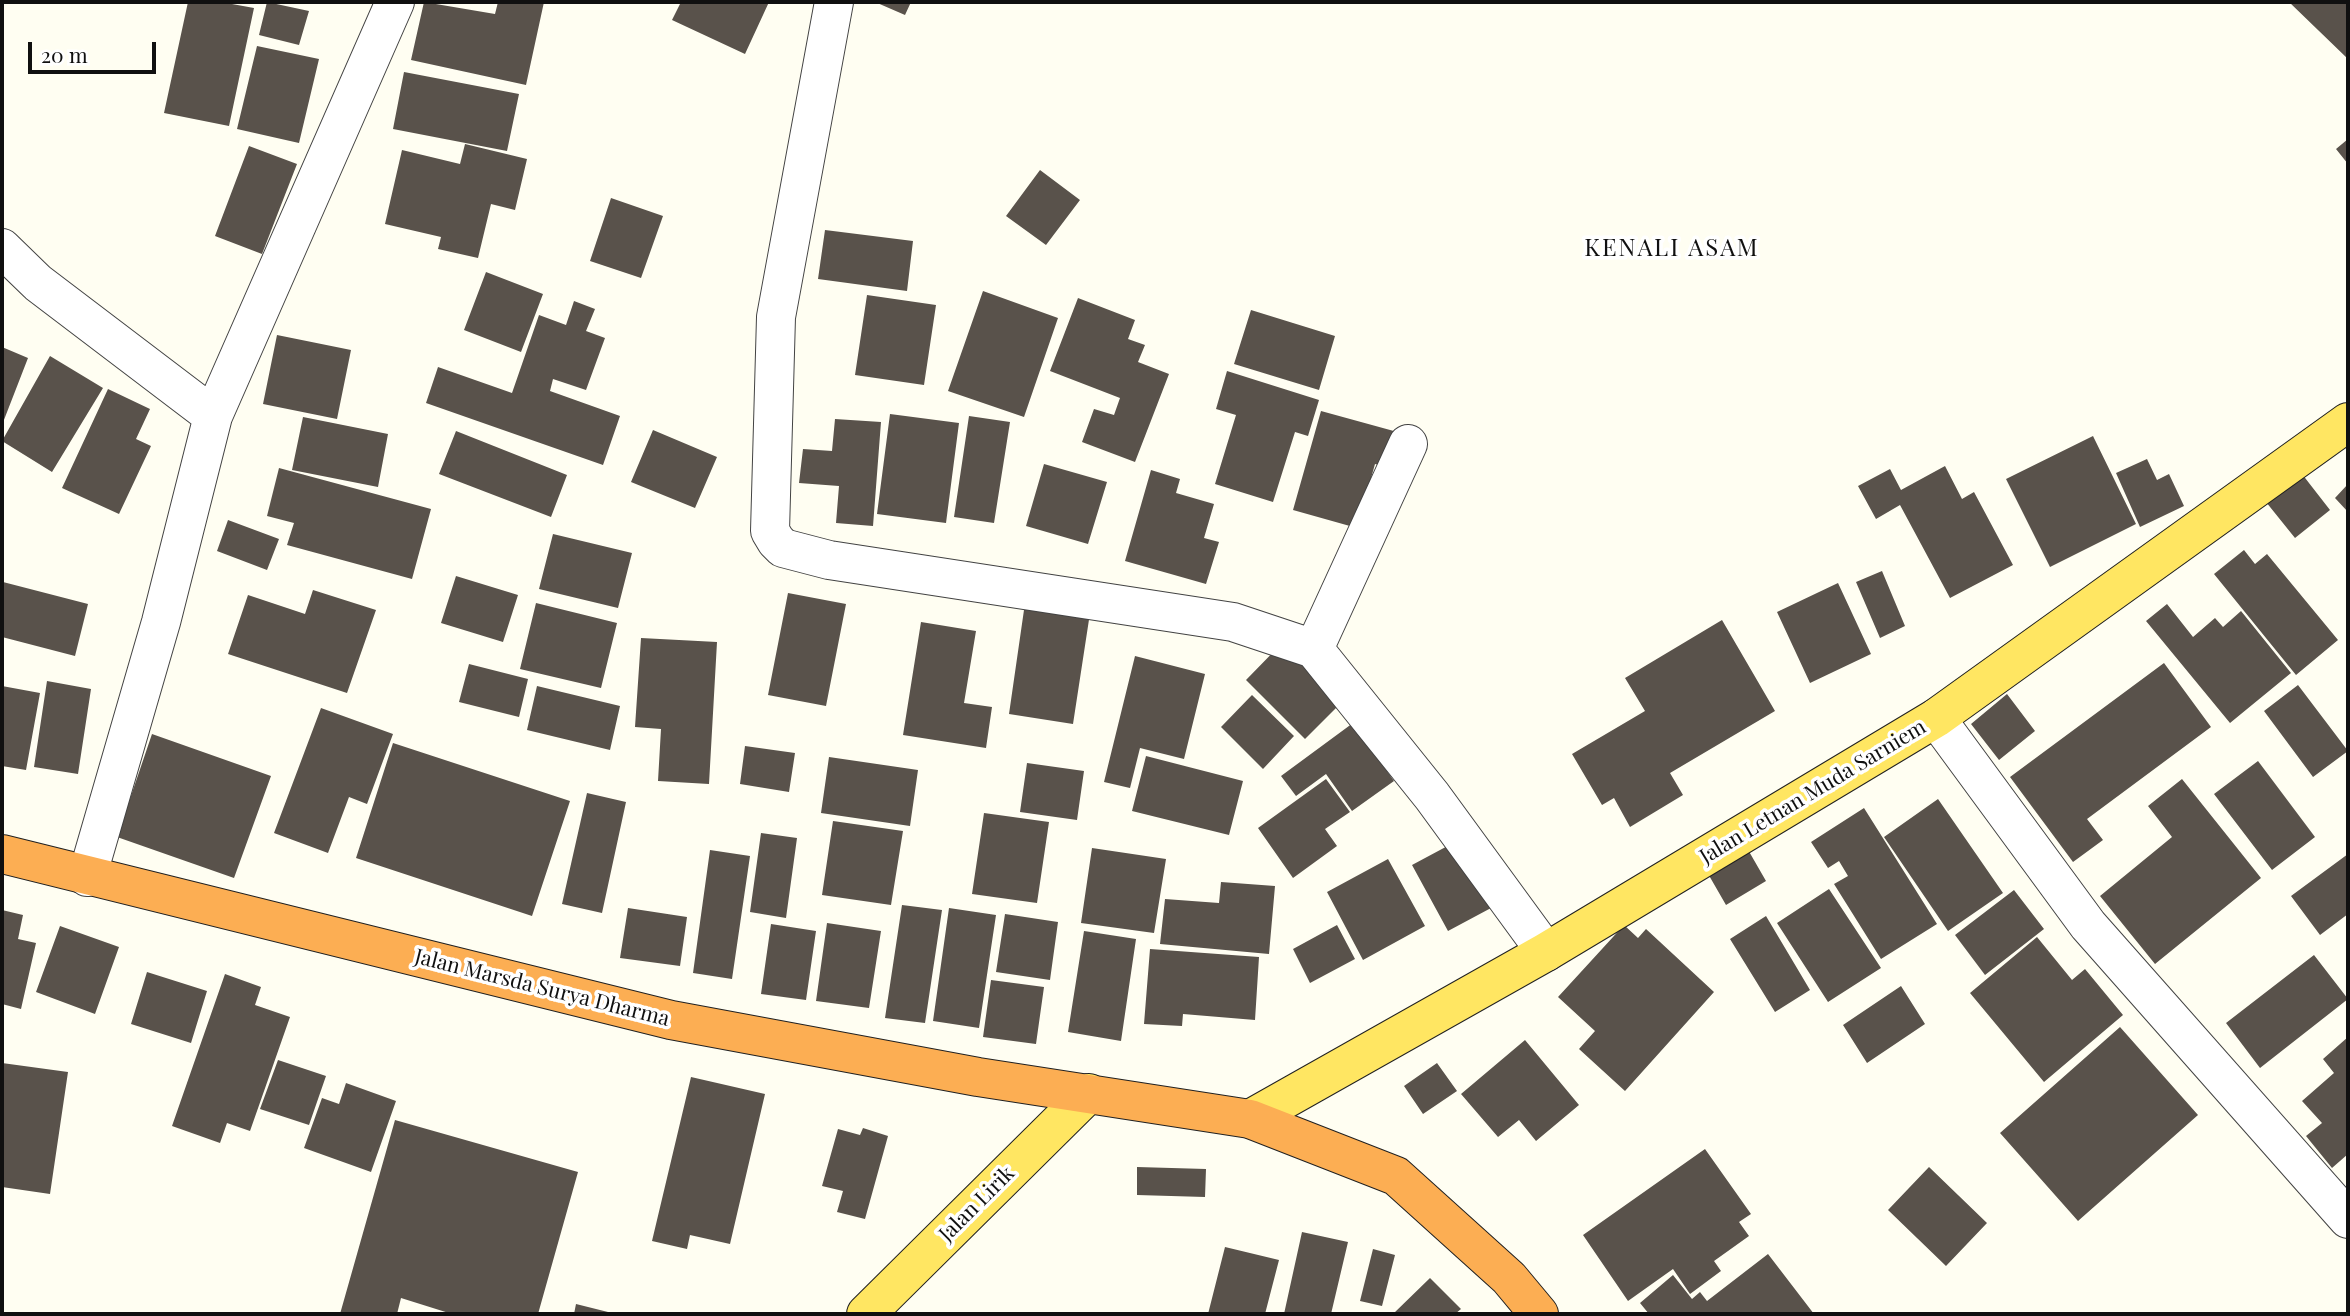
<!DOCTYPE html>
<style>
body{margin:0}
#map{position:relative;width:2350px;height:1316px;overflow:hidden;background:#fffef2;font-family:"Playfair Display",serif}
canvas{display:block}
.frame{position:absolute;inset:0;border:4px solid #101010;pointer-events:none}
.scale{position:absolute;left:28px;top:42px;width:128px;height:32px;box-sizing:border-box;border:4px solid #101010;border-top:0;padding-left:9px;font-size:21px;line-height:24px;white-space:nowrap;color:#101010;-webkit-text-stroke:5px #fff;paint-order:stroke}
</style>
<div id="map">
<canvas width="2350" height="1316"></canvas>
<div class="frame"></div>
<div class="scale">20 m</div>
</div>
<script>
const context = document.querySelector('canvas').getContext('2d');
context.lineJoin = 'round';
function paint(path, color) { context.fillStyle = color; context.fill(path, 'evenodd'); }
const shape = rows => new Path2D(rows.map(r => 'M' + r).join(''));
function trace(path, color, width, dash) { context.strokeStyle = color; context.lineWidth = width; context.lineCap = dash ? 'butt' : 'round'; context.setLineDash(dash || []); context.stroke(path); }
function write(font, color, halo, rows, align = 'center') {
  context.font = font + ' "Playfair Display",serif'; context.lineWidth = 7; context.setLineDash([]); context.textBaseline = 'middle'; context.strokeStyle = halo; context.fillStyle = color; for (const [text, x, y, turn = 0] of rows) {
    context.save(); context.translate(x, y); context.rotate((+turn || 0) * Math.PI / 180); context.textAlign = isNaN(turn) ? turn : align; if (halo) context.strokeText(text, 0, 0); context.fillText(text, 0, 0); context.restore();
  }
}
paint(shape([
 [188,2,221,2,254,8,229,126,164,113],
 [267,2,309,11,299,45,259,35],
 [424,2,495,14,498,2,544,2,526,85,411,60],
 [681,2,769,2,745,54,672,20],
 [875,2,911,2,905,15],
 [2289,2,2348,2,2348,59],
 [257,46,319,59,299,143,237,129],
 [404,72,519,94,507,151,393,129],
 [2348,139,2348,164,2336,149],
 [465,144,527,159,515,210,491,204,478,258,438,249,441,237,385,224,402,150,460,164],
 [249,146,297,164,262,254,215,236],
 [1040,170,1080,200,1046,245,1006,216],
 [611,198,663,216,641,278,590,261],
 [825,230,913,241,907,291,818,279],
 [486,272,543,294,521,352,464,330],
 [983,291,1058,318,1024,417,948,391],
 [867,295,936,305,924,385,855,375],
 [1078,298,1135,320,1128,339,1145,345,1138,362,1169,374,1135,462,1082,442,1094,409,1114,415,1120,398,1050,371],
 [574,301,595,309,586,331,605,338,586,390,553,379,550,391,620,416,603,465,426,403,438,367,512,393,539,315,566,325],
 [1251,310,1335,336,1319,390,1234,364],
 [277,335,351,350,337,419,263,404],
 [2,347,28,358,2,425],
 [50,356,103,388,52,472,2,441],
 [1227,371,1319,400,1308,436,1295,432,1273,502,1215,484,1236,415,1216,409],
 [108,389,150,409,136,439,151,446,119,514,62,488],
 [1321,411,1401,433,1390,468,1375,464,1357,528,1293,510],
 [890,414,959,423,946,523,877,514],
 [969,416,1010,422,994,523,954,517],
 [303,417,388,434,378,487,292,470],
 [835,419,881,422,873,526,836,523,839,486,799,483,803,449,832,451],
 [653,430,717,457,695,508,631,482],
 [456,431,567,475,551,517,439,474],
 [2093,436,2136,524,2050,567,2006,479],
 [2147,459,2157,480,2169,474,2184,506,2140,527,2116,473],
 [1044,464,1107,482,1088,544,1026,526],
 [1945,466,1962,499,1974,492,2013,565,1950,598,1900,505,1876,519,1858,486,1890,469,1901,490],
 [279,468,431,509,412,579,287,545,294,523,267,516],
 [1151,470,1180,479,1176,493,1214,504,1204,538,1219,542,1206,584,1125,561],
 [2302,474,2330,510,2295,538,2266,502],
 [2348,484,2348,512,2335,498],
 [228,520,279,539,267,570,217,551],
 [553,534,632,553,618,608,539,589],
 [2244,550,2255,564,2267,554,2338,640,2296,675,2214,574],
 [1882,571,1905,626,1880,638,1856,582],
 [456,576,518,595,503,642,441,623],
 [3,582,88,604,75,656,2,637],
 [1838,583,1871,654,1810,683,1777,612],
 [313,590,376,610,347,693,228,654,248,595,305,614],
 [788,593,846,604,826,706,768,695],
 [536,603,617,623,601,688,520,669],
 [1025,603,1090,613,1073,724,1009,714],
 [2167,604,2193,637,2215,618,2223,627,2241,611,2291,673,2230,723,2146,621],
 [1722,620,1775,711,1670,773,1683,795,1630,827,1614,798,1602,805,1572,754,1645,711,1625,678],
 [921,622,976,631,964,703,992,707,986,748,903,735],
 [641,638,717,642,709,784,658,781,661,729,635,727],
 [1285,640,1345,699,1305,739,1246,680],
 [1135,656,1205,674,1184,759,1140,748,1130,788,1104,782],
 [2164,663,2211,727,2087,819,2103,840,2073,862,2010,777],
 [469,664,528,679,519,717,459,702],
 [47,681,91,689,78,774,34,767],
 [2298,685,2348,751,2313,777,2264,711],
 [2,686,40,693,26,770,2,766],
 [537,686,620,706,610,750,527,730],
 [2007,694,2035,731,1999,760,1971,724],
 [1252,695,1294,736,1263,769,1221,727],
 [321,708,393,734,367,804,349,797,328,853,274,833],
 [1353,723,1394,781,1352,811,1326,774,1296,796,1281,776],
 [152,734,271,776,234,878,117,837],
 [393,743,570,801,532,916,356,858],
 [745,746,795,753,789,792,740,784],
 [1146,756,1243,781,1229,835,1132,811],
 [829,757,918,770,910,826,821,813],
 [2258,761,2315,837,2272,870,2214,794],
 [1027,763,1084,771,1077,820,1020,812],
 [1326,779,1350,812,1325,829,1337,846,1293,878,1258,828],
 [2182,779,2261,878,2155,964,2100,896,2172,837,2148,806],
 [587,793,626,802,602,913,562,904],
 [1938,799,2003,893,1948,931,1884,837],
 [1864,808,1937,924,1881,959,1834,884,1848,876,1839,861,1828,868,1811,842],
 [984,813,1049,822,1037,903,972,894],
 [833,821,903,831,891,905,822,895],
 [761,833,797,838,786,918,750,912],
 [1455,842,1491,908,1448,931,1412,865],
 [1092,848,1166,859,1154,933,1081,923],
 [1747,848,1766,881,1726,905,1707,872],
 [710,850,750,856,732,979,693,973],
 [2348,854,2348,914,2320,935,2291,896],
 [1388,859,1425,926,1363,960,1327,892],
 [1221,882,1275,886,1269,954,1160,944,1165,899,1219,903],
 [1829,889,1881,968,1828,1002,1777,923],
 [2014,890,2044,929,1985,975,1955,935],
 [902,905,942,910,925,1023,885,1018],
 [628,908,687,917,680,966,620,958],
 [949,908,996,915,979,1028,933,1021],
 [2,910,23,915,18,939,36,943,21,1009,2,1004],
 [1005,914,1058,922,1050,980,996,972],
 [1766,916,1810,990,1775,1012,1730,939],
 [827,923,881,931,869,1008,816,1001],
 [771,924,816,931,806,1000,761,994],
 [1337,925,1355,959,1310,983,1293,949],
 [1624,925,1638,938,1646,929,1714,992,1625,1091,1579,1049,1595,1031,1558,997],
 [60,926,119,947,95,1014,36,992],
 [1084,931,1136,939,1121,1041,1068,1032],
 [2037,937,2072,980,2085,969,2123,1015,2044,1082,1970,993],
 [1150,949,1259,957,1255,1020,1183,1014,1182,1026,1144,1024],
 [2314,955,2348,999,2260,1068,2226,1023],
 [147,972,207,991,191,1043,131,1024],
 [225,974,261,987,255,1005,290,1017,250,1131,227,1123,220,1143,172,1126],
 [991,980,1044,987,1036,1044,983,1037],
 [1901,986,1925,1024,1867,1063,1843,1025],
 [2120,1027,2198,1115,2078,1221,2000,1133],
 [2348,1037,2348,1154,2332,1168,2306,1136,2322,1123,2302,1101,2334,1073,2323,1059],
 [1525,1040,1579,1105,1536,1141,1519,1120,1498,1137,1461,1094],
 [278,1060,326,1076,309,1125,260,1109],
 [2,1063,68,1072,50,1194,2,1187],
 [1437,1063,1457,1091,1423,1114,1404,1086],
 [691,1077,765,1094,730,1244,690,1235,687,1249,652,1241],
 [346,1083,396,1101,371,1172,304,1148,322,1098,339,1104],
 [395,1120,578,1172,538,1314,452,1314,401,1298,397,1314,340,1314],
 [863,1128,888,1136,865,1219,837,1212,843,1191,822,1186,838,1129,860,1135],
 [1705,1149,1751,1214,1739,1222,1749,1236,1714,1261,1721,1271,1690,1294,1673,1269,1628,1301,1583,1235],
 [1137,1167,1206,1169,1205,1197,1137,1195],
 [1929,1167,1987,1223,1946,1266,1888,1210],
 [1302,1232,1348,1242,1331,1314,1284,1314],
 [1225,1247,1279,1260,1265,1314,1208,1314],
 [1373,1249,1395,1255,1382,1306,1360,1301],
 [1768,1254,1814,1314,1649,1314,1640,1303,1673,1275,1692,1299,1700,1292,1707,1301],
 [1430,1278,1461,1309,1455,1314,1393,1314],
 [576,1304,612,1313,612,1314,574,1314]
]), '#59524b');
const minor = shape([
 [834,2,776,317,770,531,776,541,783,548,829,560,1233,622,1314,649,1432,796,1546,952],
 [2,248,38,283,213,416],
 [1314,649,1408,444],
 [1936,718,2088,925,2348,1219],
 [87,877,161,622,213,416,395,2]
]);
const major = shape([
 [1250,1119,1546,952,1936,718,2348,422],
 [866,1314,1089,1093]
]);
const highway = shape([
 [2,854,671,1020,978,1077,1250,1119,1396,1176,1509,1278,1539,1314]
]);
trace(minor, '#434343', 40);
trace(major, '#212121', 40);
trace(highway, '#212121', 40);
trace(minor, '#fff', 38);
trace(major, '#ffe662', 38);
trace(highway, '#fcae53', 38);
write('21px', '#101010', '#fff', [
 ["Jalan Letnan Muda Sarniem",1813,792,-31],
 ["Jalan Marsda Surya Dharma",542,988,14],
 ["Jalan Lirik",977,1204,-45]
]);
context.letterSpacing = '2px';
write('24px', '#101010', '#fff', [
 ["KENALI ASAM",1672,249]
]);
context.letterSpacing = '0px';
</script>
